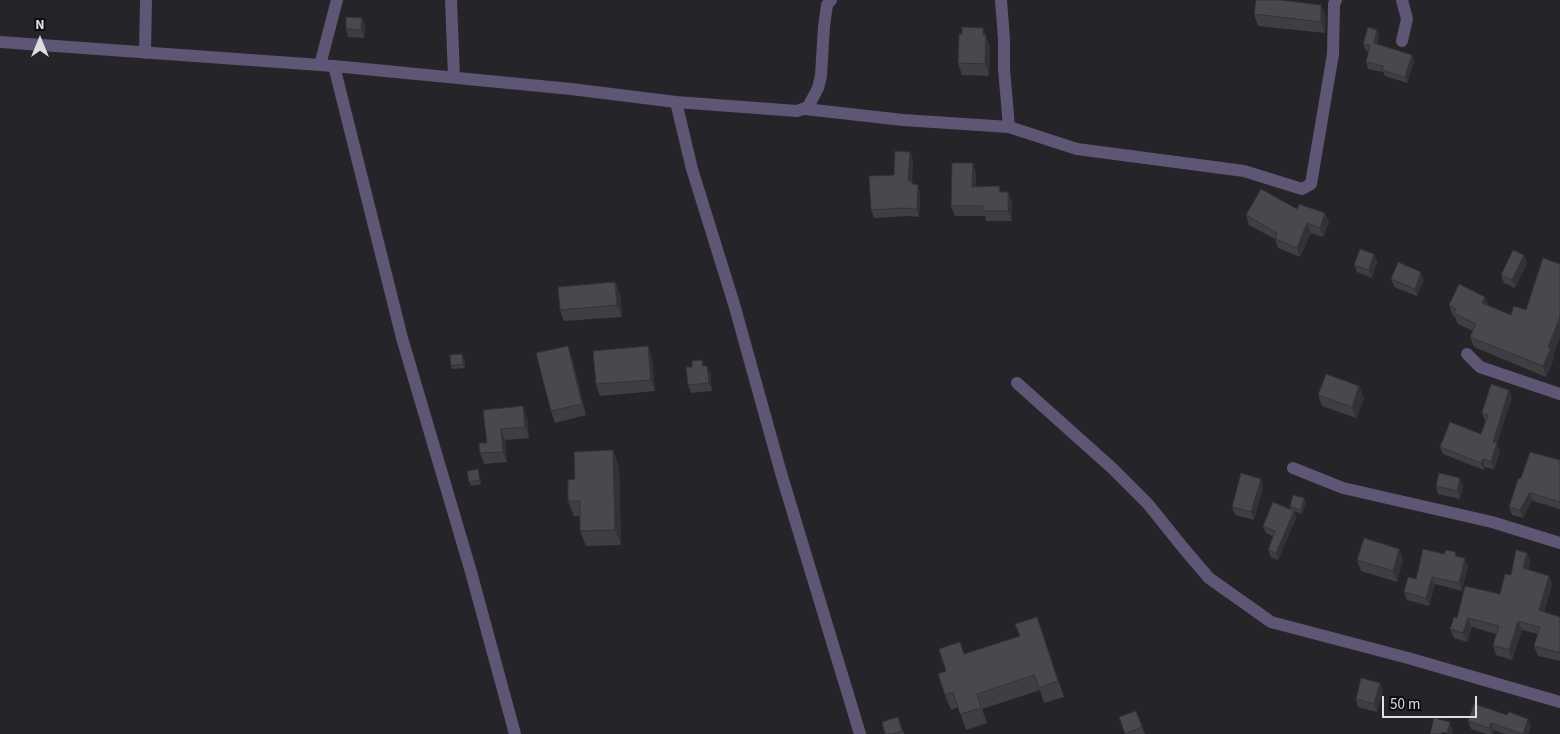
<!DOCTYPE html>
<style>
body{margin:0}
#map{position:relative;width:1560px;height:734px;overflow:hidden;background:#252429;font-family:"Source Sans 3",sans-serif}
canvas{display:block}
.north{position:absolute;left:15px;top:15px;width:50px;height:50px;-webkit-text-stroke:4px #0e0e10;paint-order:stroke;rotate:0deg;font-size:14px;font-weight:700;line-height:20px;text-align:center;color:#dfdee1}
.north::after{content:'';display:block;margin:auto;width:18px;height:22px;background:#dfdee1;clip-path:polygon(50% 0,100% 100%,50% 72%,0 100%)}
.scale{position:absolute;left:1382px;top:696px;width:95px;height:22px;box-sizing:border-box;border:2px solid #dfdee1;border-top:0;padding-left:6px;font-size:15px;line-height:18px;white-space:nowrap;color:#dfdee1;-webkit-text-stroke:4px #0e0e10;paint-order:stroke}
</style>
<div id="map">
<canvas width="1560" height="734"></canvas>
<div class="north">N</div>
<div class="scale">50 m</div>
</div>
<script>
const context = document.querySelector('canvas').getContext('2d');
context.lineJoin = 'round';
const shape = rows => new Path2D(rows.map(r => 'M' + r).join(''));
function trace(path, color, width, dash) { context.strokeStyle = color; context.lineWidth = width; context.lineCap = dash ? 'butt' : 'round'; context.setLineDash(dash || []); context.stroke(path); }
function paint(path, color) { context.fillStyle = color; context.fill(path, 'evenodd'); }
trace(shape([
 [451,0,454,77],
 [1001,0,1004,39,1004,69,1009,127],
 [1402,41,1407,19,1402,0],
 [0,42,334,66,571,89,676,102,797,111,808,107,818,88,821,76,824,26,827,5,831,0],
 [145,53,146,0],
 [320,65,337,0],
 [334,66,402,338,471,572,515,734],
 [676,102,692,169,734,304,781,473,860,734],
 [805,109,903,120,1009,127,1077,149,1244,171,1302,189,1311,184,1333,54,1334,4,1336,0],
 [1467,354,1480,367,1560,394],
 [1017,383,1112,468,1148,504,1185,550,1209,578,1271,622,1408,658,1560,702],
 [1293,468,1343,488,1492,522,1560,543]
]), '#5e5674', 12);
paint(shape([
 [1254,14,1326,16,1325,33,1258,26],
 [362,18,365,26,364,38,348,37,346,29],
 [983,28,990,47,989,76,962,75,958,63,962,34],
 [1379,36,1377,44,1412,55,1414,61,1407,83,1385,76,1383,72,1368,69,1366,62,1369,52,1366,51,1363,44],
 [910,152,913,160,912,181,913,184,920,193,919,217,906,216,874,218,871,210,894,175],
 [976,173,976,187,999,186,1001,192,1012,202,1012,221,986,221,985,216,955,216,951,206],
 [1297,209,1329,222,1323,237,1311,233,1300,257,1278,248,1275,239,1249,225,1246,215],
 [1374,254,1377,262,1372,278,1357,272,1354,265],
 [1524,255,1527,263,1515,288,1504,283,1501,275],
 [1560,264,1560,337,1553,355,1554,358,1546,377,1474,347,1470,337,1473,331,1458,324,1455,317,1453,316,1449,305,1488,306,1511,315,1526,310],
 [1391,279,1424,280,1417,296,1394,287],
 [615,282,620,294,622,317,564,321,560,310],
 [648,346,652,358,655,391,600,396,596,384],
 [464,358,465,368,452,369,451,366],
 [572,358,586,415,555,423,551,411],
 [704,366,710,373,712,391,691,393,688,385],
 [1359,386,1364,398,1356,418,1322,406,1318,395],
 [1512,397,1497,443,1500,451,1494,469,1485,467,1484,470,1443,454,1440,447,1481,434,1486,421,1485,421,1482,413],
 [483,410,527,417,529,438,505,440,507,462,484,464,480,453,487,443],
 [1560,460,1560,509,1533,501,1532,500,1523,518,1512,515,1509,507,1521,478],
 [619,466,621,545,586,546,580,531,580,516,574,516,568,501,575,479],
 [479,473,481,484,471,486,469,482],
 [1261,479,1263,487,1254,520,1235,515,1232,507],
 [1436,486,1463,486,1460,499,1438,494],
 [1306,502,1302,514,1294,511,1296,518,1278,560,1271,557,1268,550,1273,536,1266,533,1263,526,1291,510,1290,506],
 [1399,549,1403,560,1397,582,1361,571,1357,560],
 [1527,553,1530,562,1528,570,1549,576,1552,585,1544,612,1560,617,1560,661,1538,656,1534,646,1538,634,1522,630,1512,660,1496,655,1493,645,1496,634,1472,627,1467,642,1454,638,1450,629,1457,618,1500,594,1511,575],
 [1444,554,1457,556,1468,566,1462,591,1435,584,1429,606,1407,600,1404,592,1416,579],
 [1037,617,1064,697,1044,703,1040,690,982,709,987,723,966,730,958,707,951,710,945,695,946,671,965,654,1020,636],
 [1383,691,1377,712,1358,707,1356,699],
 [1136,711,1145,734,1125,734],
 [1507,715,1528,719,1531,726,1528,734,1504,734,1494,730,1493,734,1487,734,1471,729,1468,721],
 [898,717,904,734,885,734]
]), '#403e43');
paint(shape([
 [1321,5,1326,16,1325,33,1321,22],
 [362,18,365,26,364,38,361,30],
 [983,28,990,47,989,76,985,64],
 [1377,30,1379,36,1376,50,1374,43],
 [1412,55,1414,61,1407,83,1405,77],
 [910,152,913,160,911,188,908,181],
 [973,163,976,173,976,197,972,187],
 [918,185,920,193,919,217,917,209],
 [1008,192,1012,202,1012,221,1008,211],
 [1325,213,1329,222,1323,237,1320,228],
 [1307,223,1311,233,1300,257,1297,248],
 [1374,254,1377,262,1372,278,1369,270],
 [1524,255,1527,263,1515,288,1512,280],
 [1421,272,1424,280,1417,296,1415,289],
 [615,282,620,294,622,317,617,305],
 [1485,297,1489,307,1482,303],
 [1560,317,1560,337,1553,355,1554,358,1546,377,1543,366,1548,347],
 [568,346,572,358,586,415,582,404],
 [648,346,652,358,655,391,651,380],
 [462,354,464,358,465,368,463,364],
 [707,366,710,373,712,391,709,383],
 [1359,386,1364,398,1356,418,1352,407],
 [1509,390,1512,397,1497,443,1500,451,1494,469,1491,462,1493,442],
 [523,406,527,417,529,438,525,427],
 [501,429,505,440,507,462,503,452],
 [613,450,619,466,621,545,615,530],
 [1483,459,1485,467,1484,470,1481,463],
 [1460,478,1463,486,1460,499,1457,491],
 [1261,479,1263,487,1254,520,1251,512],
 [1530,492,1532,500,1523,518,1520,510],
 [1304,498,1306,502,1302,514,1301,510],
 [1294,511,1296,518,1278,560,1276,553],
 [1399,549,1403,560,1397,582,1393,571],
 [1527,553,1530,562,1527,578,1523,568],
 [1465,558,1468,566,1462,591,1459,583],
 [1549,576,1552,585,1542,619,1539,610],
 [1432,577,1435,584,1429,606,1426,598],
 [1468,618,1472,627,1467,642,1463,633],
 [1518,621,1522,630,1512,660,1509,650],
 [1380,683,1383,691,1377,712,1374,704],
 [1528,719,1531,726,1528,734,1523,734],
 [1450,722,1453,730,1452,734,1447,734],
 [1491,723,1494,730,1493,734,1492,734,1489,728]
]), '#343237');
const building = shape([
 [1256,0,1280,0,1321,5,1321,22,1254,14,1256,0],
 [346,17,362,18,361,30,346,29,346,17],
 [962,27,983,28,983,35,986,35,985,64,958,63,959,34,962,34,962,27],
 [1368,27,1377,30,1374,43,1412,55,1405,77,1382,70,1383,66,1366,62,1370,46,1363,44,1368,27],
 [895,151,910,152,908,181,912,181,912,184,918,185,917,209,904,208,871,210,869,176,894,175,895,151],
 [952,163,973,163,972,187,999,186,999,192,1008,192,1008,211,983,211,983,206,951,206,952,163],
 [1261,189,1297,209,1299,204,1325,213,1320,228,1307,223,1297,248,1275,239,1277,233,1246,215,1261,189],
 [1360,249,1374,254,1369,270,1354,265,1360,249],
 [1513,250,1524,255,1512,280,1501,275,1513,250],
 [1543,258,1560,264,1560,317,1548,347,1551,348,1543,366,1470,337,1476,324,1454,313,1456,309,1449,305,1459,284,1485,297,1482,303,1511,315,1514,306,1526,310,1543,258],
 [1398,262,1421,272,1415,289,1391,279,1398,262],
 [615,282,617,305,560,310,558,287,615,282],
 [568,346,582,404,551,411,536,353,568,346],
 [648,346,651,380,596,384,593,351,648,346],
 [462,354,463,364,451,366,450,355,462,354],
 [702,360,703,366,707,366,709,383,688,385,686,367,692,367,692,361,702,360],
 [1326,374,1359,386,1352,407,1318,395,1326,374],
 [1491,384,1509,390,1493,442,1497,443,1491,462,1483,459,1481,463,1440,447,1450,422,1481,434,1488,415,1482,413,1491,384],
 [523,406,525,427,501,429,503,452,480,453,479,443,487,443,483,410,523,406],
 [613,450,615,530,580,531,580,501,568,501,568,480,575,479,574,452,613,450],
 [1530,452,1560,460,1560,502,1530,493,1530,492,1520,510,1509,507,1518,479,1521,478,1530,452],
 [478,469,480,480,469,482,467,471,478,469],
 [1241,473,1261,479,1251,512,1232,507,1241,473],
 [1439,473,1460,478,1457,491,1436,486,1439,473],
 [1293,495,1304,498,1301,510,1290,506,1293,495],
 [1273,502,1294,511,1276,553,1268,550,1275,531,1263,526,1273,502],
 [1364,538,1399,549,1393,571,1357,560,1364,538],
 [1423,549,1444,554,1446,550,1456,552,1455,556,1465,558,1459,583,1432,577,1426,598,1404,592,1408,577,1416,579,1423,549],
 [1516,550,1527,553,1523,568,1549,576,1539,610,1541,611,1560,617,1560,653,1534,646,1540,627,1518,621,1509,650,1493,645,1499,626,1468,618,1463,633,1450,629,1454,617,1457,618,1465,586,1500,594,1505,574,1511,575,1516,550],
 [1037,617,1058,681,1039,688,1034,675,977,694,981,708,960,714,953,692,945,695,938,674,946,671,939,649,960,642,964,654,1020,636,1015,624,1037,617],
 [1361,678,1380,683,1374,704,1356,699,1361,678],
 [1474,704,1507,715,1509,712,1528,719,1523,734,1491,723,1489,728,1468,721,1474,704],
 [1136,711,1142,727,1125,734,1119,717,1136,711],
 [898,717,902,731,893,734,885,734,882,722,898,717],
 [1434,718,1450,722,1447,733,1442,732,1441,734,1430,734,1434,718]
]);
paint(building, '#4a484e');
trace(building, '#343237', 1);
</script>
